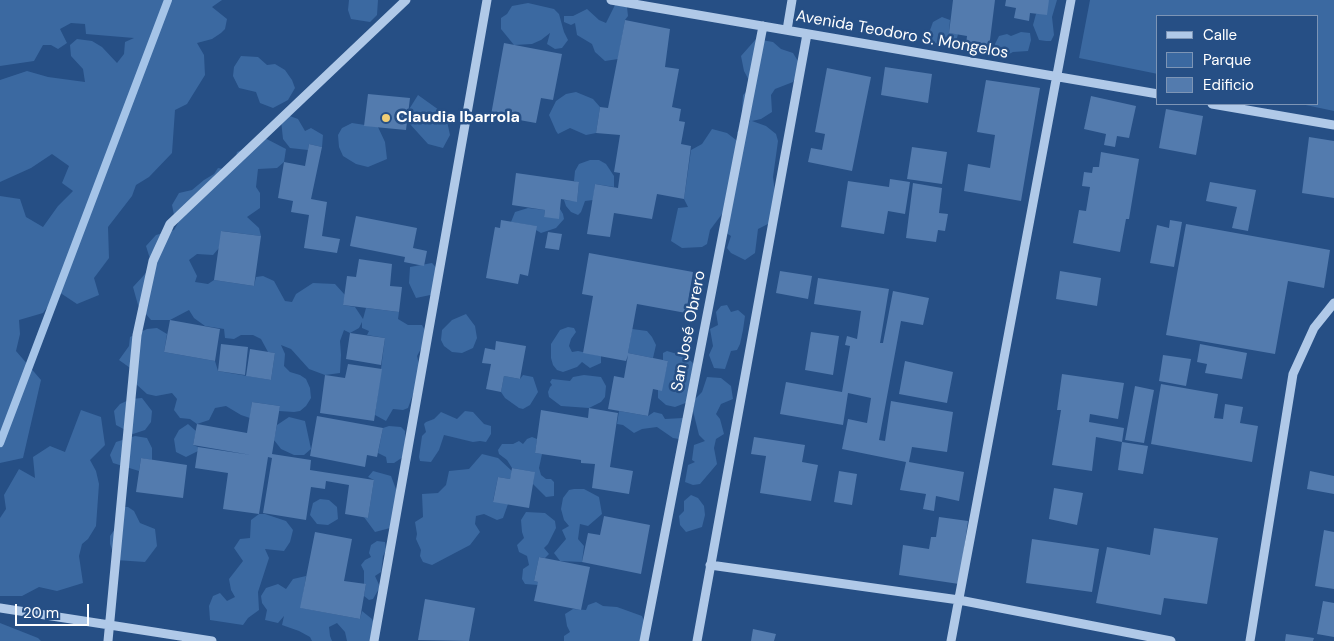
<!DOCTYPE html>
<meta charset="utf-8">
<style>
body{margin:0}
#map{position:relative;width:1334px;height:641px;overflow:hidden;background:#264f85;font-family:"DM Sans",sans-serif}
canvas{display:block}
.legend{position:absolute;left:1156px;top:15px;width:162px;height:90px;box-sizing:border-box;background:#264f85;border:1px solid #7d95b6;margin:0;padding:6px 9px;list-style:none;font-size:15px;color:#fff}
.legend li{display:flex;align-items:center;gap:10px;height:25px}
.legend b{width:25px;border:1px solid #7d95b6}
.scale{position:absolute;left:15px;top:604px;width:74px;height:22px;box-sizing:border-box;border:2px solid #fff;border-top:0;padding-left:6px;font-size:15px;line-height:18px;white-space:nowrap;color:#fff;-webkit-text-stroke:4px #264f85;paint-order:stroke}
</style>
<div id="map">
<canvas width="1334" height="641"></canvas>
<ul class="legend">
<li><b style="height:6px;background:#b0c9e8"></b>Calle</li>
<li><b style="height:14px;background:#3b69a1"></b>Parque</li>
<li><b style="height:14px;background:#537bae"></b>Edificio</li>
</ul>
<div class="scale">20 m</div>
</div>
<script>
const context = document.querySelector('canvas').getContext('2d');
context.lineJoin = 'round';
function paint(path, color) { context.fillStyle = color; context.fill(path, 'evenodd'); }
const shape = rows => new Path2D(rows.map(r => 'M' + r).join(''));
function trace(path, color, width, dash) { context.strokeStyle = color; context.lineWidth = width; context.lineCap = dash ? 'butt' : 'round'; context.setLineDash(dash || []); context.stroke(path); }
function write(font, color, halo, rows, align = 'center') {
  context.font = font + ' "DM Sans",sans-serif'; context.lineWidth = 5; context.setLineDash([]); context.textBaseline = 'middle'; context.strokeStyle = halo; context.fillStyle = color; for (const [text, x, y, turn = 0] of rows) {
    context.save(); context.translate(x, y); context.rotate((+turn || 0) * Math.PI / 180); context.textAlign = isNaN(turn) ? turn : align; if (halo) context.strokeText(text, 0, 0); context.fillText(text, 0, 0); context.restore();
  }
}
paint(shape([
 [0,0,222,0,212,7,227,19,225,29,221,33,212,39,197,43,204,55,205,75,187,104,175,110,172,153,149,177,136,185,132,196,108,227,109,258,94,278,99,295,77,304,59,292,43,313,19,320,20,334,16,351,41,380,23,458,0,463,0,196,20,199,26,217,43,227,58,206,73,191,62,183,69,166,52,154,31,168,0,182,0,80,27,71,48,77,85,82,83,69,71,56,70,45,77,39,92,41,102,47,117,63,124,54,125,42,134,38,86,34,85,24,71,23,60,29,67,43,58,49,51,45,43,45,34,61,0,66],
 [349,0,378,0,377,15,370,22,351,19,348,10],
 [1049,0,1057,0,1052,17,1054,35,1051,41,1046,41,1039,40,1033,25,1036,14],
 [1090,0,1334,0,1334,111,1301,104,1318,104,1318,16,1158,16,1158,74,1079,58],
 [528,3,554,9,559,14,564,32,568,40,562,48,555,49,547,44,550,33,541,40,532,44,514,45,501,29,501,18,507,14,512,6],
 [615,5,627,7,628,16,625,20,618,59,605,61,595,52,592,44,577,35,575,23,571,25,564,22,564,16,573,16,587,9,599,20,606,23],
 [942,17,950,20,949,33,958,34,956,42,952,45,941,46,932,41,929,33,933,22],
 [1021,32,1030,33,1031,40,1028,51,1013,52,1007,55,998,54,995,44,999,36,1007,34,1011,36],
 [756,39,773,42,781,49,793,53,801,66,793,82,775,89,771,95,772,112,761,119,752,121,766,126,776,134,778,141,773,177,776,200,772,222,758,229,755,253,745,260,731,253,727,248,731,236,723,231,727,211,722,214,710,230,707,244,702,247,682,248,671,241,678,208,688,207,684,199,691,150,702,144,712,129,727,133,740,143,737,132,750,121,742,109,743,95,752,86,744,71,741,56],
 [241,56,258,57,267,65,275,64,285,70,292,80,295,88,288,100,273,108,260,103,256,92,239,88,233,76,234,67],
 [576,92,593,99,600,107,596,133,586,135,570,128,558,134,556,131,549,115,556,101,566,94],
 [418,95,439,110,447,121,450,135,443,148,428,144,409,123,408,111],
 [287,115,298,119,305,131,311,128,323,135,322,147,309,144,308,150,290,148,283,139,281,120],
 [352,123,378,127,385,142,387,159,368,167,356,164,343,156,339,147,338,135,342,128],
 [259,135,286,149,284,162,277,168,258,169,256,187,260,193,260,208,247,217,259,228,261,236,222,231,219,248,213,255,197,254,189,260,197,276,195,282,208,284,214,280,254,286,256,277,263,276,274,281,285,301,292,302,296,294,313,283,335,284,345,295,343,305,355,307,363,319,366,308,399,312,398,319,408,325,422,325,428,336,417,356,421,372,408,408,403,410,393,409,386,421,375,415,385,338,367,335,369,331,362,328,362,322,359,328,350,333,344,330,340,341,341,355,340,373,325,375,309,369,291,349,281,345,285,354,284,366,290,372,300,375,306,379,310,388,311,398,306,406,300,411,294,412,279,411,280,406,252,402,250,418,241,415,226,406,215,408,209,420,197,424,190,419,180,418,174,410,177,399,172,393,156,396,147,394,136,384,133,370,119,360,129,346,130,337,147,329,157,328,167,334,164,352,215,361,218,371,271,380,275,353,268,352,261,339,253,335,241,335,234,339,225,338,224,329,205,326,194,318,189,310,170,320,151,320,138,305,133,287,145,274,151,262,146,246,156,235,174,230,178,223,174,215,172,205,179,193,192,190,204,180,214,174,218,168,224,169,233,168,237,152,244,149],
 [590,160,599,160,606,164,614,176,614,187,595,184,593,200,585,201,581,212,578,215,571,212,566,206,564,200,577,201,579,183,574,181,575,171,579,164],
 [528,208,545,210,544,217,560,209,563,214,564,219,556,228,541,233,536,230,536,226,511,222,515,212],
 [432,263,439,271,435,294,416,298,409,283,410,267],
 [727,305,731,312,738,310,745,316,743,330,740,344,737,350,731,351,725,369,714,368,709,355,713,346,710,329,718,325,716,312,721,306],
 [466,314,475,326,477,338,473,348,462,353,452,352,444,346,441,340,442,330,452,320],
 [568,327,574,328,576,332,571,339,569,346,572,352,578,351,601,356,601,363,590,368,582,362,577,367,563,372,557,370,553,365,551,358,551,344,560,330],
 [632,329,647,331,652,337,656,345,653,358,628,353],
 [667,351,684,356,692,362,697,370,688,402,675,407,666,405,658,398,658,390,661,390,668,361,663,360,663,353],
 [523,375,533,377,538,392,530,405,523,409,519,408,505,398,501,392,504,376,520,379],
 [584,375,601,377,606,386,605,397,601,402,589,408,561,406,549,397,548,392,550,387,552,385,550,382,552,379,570,381,573,377],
 [707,377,721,378,731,386,733,399,721,404,716,414,720,419,724,434,716,439,714,448,717,464,700,484,693,485,685,482,688,465,695,462,692,460,694,445,705,441,699,435,693,411,695,399,702,392],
 [142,398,152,411,151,422,145,430,133,434,116,425,114,411,120,404,131,399],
 [81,410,101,417,105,445,90,460,96,471,99,484,96,526,88,539,82,544,79,556,83,583,57,591,39,587,22,596,0,596,0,518,6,509,4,495,19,469,35,478,33,457,50,446,65,452],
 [465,411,473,412,484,424,491,426,491,434,486,442,480,441,473,442,444,435,439,450,431,462,420,461,419,457,422,436,426,432,424,424,426,422,434,419,441,412,457,419],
 [619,411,648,416,654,412,662,414,665,419,683,418,686,423,679,439,673,438,657,427,642,429,634,433,623,425,617,424],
 [289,417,305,421,311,449,304,455,294,455,281,449,274,440,277,425],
 [188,424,196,431,193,445,198,447,198,451,186,457,176,452,174,439,179,430],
 [389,426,401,427,405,431,405,442,403,457,394,463,387,463,386,457,378,453,383,428],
 [135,436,147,438,152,448,152,460,141,458,139,471,113,463,110,455,116,442],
 [532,437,537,439,535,453,542,454,539,468,541,475,546,479,551,479,554,482,554,496,546,497,533,484,534,472,512,468,507,460,499,454,498,450,502,444,513,444,519,441,523,444,527,439],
 [482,454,498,458,512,471,510,479,498,477,493,501,508,504,503,518,497,520,484,514,476,516,475,524,480,532,470,545,432,565,423,562,420,556,421,550,416,539,417,534,415,522,423,517,422,494,438,493,446,485,449,471,469,469],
 [373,471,391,476,399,497,394,527,375,532,364,517,368,518,374,480,368,477],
 [574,489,584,489,599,497,602,514,588,526,580,524,578,539,584,546,582,562,560,561,554,553,566,539,562,530,569,526,564,520,561,509,563,498,569,490],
 [691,495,698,498,704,506,705,515,702,527,686,532,680,525,679,516,684,511,684,501],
 [320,499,329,500,337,507,338,519,328,525,317,524,310,515,313,503],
 [123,507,128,507,134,511,140,523,155,529,157,546,145,562,116,560,110,544,110,536,115,529],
 [526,512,545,513,555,521,556,528,548,544,544,548,549,554,545,558,539,557,534,581,538,582,538,585,525,584,522,579,523,569,529,565,527,556,519,552,517,545,524,538,522,532,521,520],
 [259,514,265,514,286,521,293,530,290,542,284,551,265,549,269,558,258,592,259,610,248,618,243,625,210,620,209,606,213,596,220,593,227,601,235,597,231,590,229,579,243,561,234,548,240,539,250,538,251,520],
 [377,541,385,542,386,550,383,556,381,572,375,576,380,587,373,599,369,600,364,596,366,584,364,584,364,571,361,565,365,560,371,557,369,553,371,545],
 [306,576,301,608,360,619,362,611,372,619,376,628,374,641,347,641,345,632,337,623,329,627,330,636,332,641,312,641,310,637,299,631,282,625,284,616,278,623,265,620,267,610,262,603,261,596,266,588,278,584,286,589,293,579],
 [596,602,603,606,617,607,642,616,647,628,642,641,564,641,564,636,570,632,567,626,565,614,573,609,586,610,588,605],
 [0,623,38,638,41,641,0,641]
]), '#3b69a1');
trace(shape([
 [0,443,168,0]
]), '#a5c4e8', 8);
paint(shape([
 [953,0,995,0,989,48,966,45,967,36,949,33],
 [1006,0,1049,0,1047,15,1030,13,1029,21,1014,18,1016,8,1005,6],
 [625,20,670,29,665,67,679,69,672,107,681,109,679,121,685,122,681,144,691,146,684,199,657,194,652,219,614,213,610,237,587,234,595,184,618,188,620,173,614,172,620,135,596,133,600,107,608,108],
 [504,43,562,54,553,100,541,98,536,123,491,115],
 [885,67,932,74,928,103,881,95],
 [827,68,871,77,852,171,808,162,811,148,822,150,825,134,815,132],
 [986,80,1040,88,1021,201,964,191,968,164,990,168,995,135,977,132],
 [368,94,410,98,406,130,364,126],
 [1091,96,1136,106,1129,138,1117,136,1115,147,1104,145,1106,134,1084,129],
 [1166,109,1203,116,1196,155,1159,148],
 [1309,137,1334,141,1334,198,1302,193],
 [309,144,322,147,311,199,327,202,322,236,340,239,337,253,304,248,309,215,291,212,293,201,278,198,284,162,305,166],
 [912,147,947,152,942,184,907,179],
 [1101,152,1139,159,1129,219,1126,219,1120,252,1073,243,1079,210,1086,211,1090,187,1082,186,1084,172,1092,173,1093,167,1099,167],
 [516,173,579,182,577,202,561,199,559,219,544,217,545,210,512,205],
 [890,179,910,182,905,214,888,211,884,234,841,227,848,181,889,187],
 [1210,182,1256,190,1248,231,1232,228,1237,207,1206,201],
 [913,183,942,188,939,213,948,214,945,231,938,230,936,242,906,238],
 [356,216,417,228,413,248,427,251,424,266,404,262,405,257,350,246],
 [501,220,537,226,528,276,520,274,518,284,486,278,495,227,500,228],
 [1170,220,1182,222,1174,267,1150,263,1157,225,1169,228],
 [1186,224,1330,250,1324,288,1288,281,1275,354,1166,335],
 [221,231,261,236,254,286,214,280],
 [548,232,562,234,559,250,545,248],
 [589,253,693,272,686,313,637,304,628,353,668,361,662,391,653,389,648,416,608,409,614,376,624,378,628,355,626,361,583,353,593,296,582,294],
 [359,259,392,264,390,286,402,287,399,312,343,305,347,276,356,277],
 [780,271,812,276,808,299,776,293],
 [1060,271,1101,278,1097,306,1056,299],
 [818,278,889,289,880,343,883,343,893,291,929,298,923,325,901,321,879,440,885,441,891,401,953,412,947,452,912,447,909,462,964,472,959,501,936,496,934,511,923,509,926,494,900,490,906,462,842,449,848,419,867,423,871,398,848,393,843,425,780,414,786,382,842,392,850,346,845,345,847,336,857,339,861,311,814,304],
 [170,320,220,329,215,361,164,352],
 [811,332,839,336,833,375,805,370],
 [350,333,385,338,381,365,346,359],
 [496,341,526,346,520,379,504,376,501,392,486,389,491,364,482,363,485,348,495,350],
 [221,344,248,347,245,375,218,371],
 [1200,344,1247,353,1242,379,1205,373,1207,364,1197,362],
 [250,349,275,353,271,380,246,376],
 [1163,355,1191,359,1186,386,1159,381],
 [905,361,953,372,947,403,899,394],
 [348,364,382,369,374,421,320,413,325,375,345,378],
 [1062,374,1124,383,1118,419,1090,414,1089,422,1124,428,1122,442,1096,437,1092,471,1052,465,1061,410,1057,410],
 [1161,384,1218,394,1214,418,1223,419,1225,404,1243,407,1240,423,1258,426,1252,462,1151,444],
 [1135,386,1154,390,1144,443,1125,440],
 [252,402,280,406,272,454,311,460,310,470,374,480,368,518,345,514,349,485,326,481,325,489,311,487,306,520,263,513,272,458,268,457,259,514,223,509,228,473,195,468,198,447,251,455,193,445,197,424,247,433],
 [589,408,618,413,610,467,633,471,629,494,592,488,595,464,581,463,581,460,535,453,541,410,588,418],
 [317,416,383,428,377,457,367,455,365,467,310,456],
 [754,437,805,445,802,462,818,465,811,501,760,493,766,456,751,454],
 [1122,442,1148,446,1143,474,1118,470],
 [141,458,187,465,183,498,136,492],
 [512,468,535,472,529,508,493,502,498,477,510,479],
 [839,471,857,474,852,505,834,502],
 [1310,471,1334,476,1334,494,1307,489],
 [1054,488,1083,493,1077,525,1049,519],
 [604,516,650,525,641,574,582,562,588,533,600,535],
 [939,517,968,521,959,584,899,575,903,545,929,549,931,537,936,537],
 [1154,528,1218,538,1207,604,1164,598,1161,615,1096,603,1107,547,1150,555],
 [1324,530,1334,532,1334,589,1315,586],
 [315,532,352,539,344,581,366,584,360,619,300,608],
 [1032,539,1099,549,1092,592,1026,583],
 [539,557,590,567,581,610,534,601,538,582,534,581],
 [425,599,475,608,469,641,418,640],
 [1323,601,1334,603,1334,637,1317,634],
 [753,629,776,634,774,641,751,641],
 [1286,634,1314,638,1313,641,1285,641]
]), '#537bae');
trace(shape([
 [611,0,1158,94],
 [787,30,792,0],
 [1212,104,1334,125],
 [710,565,959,600,1171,641],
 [0,608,212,641],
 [108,641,137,335,153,261,170,224,406,0],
 [374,641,487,0],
 [644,641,763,26],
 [697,641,807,34],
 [951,641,1071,0],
 [1250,641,1293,374,1314,328,1334,303]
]), '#b0c9e8', 9);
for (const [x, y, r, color] of [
 [386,118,5,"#f1ce75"]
]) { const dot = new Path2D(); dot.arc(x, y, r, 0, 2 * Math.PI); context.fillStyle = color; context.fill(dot); trace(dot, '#264f85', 2); }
write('16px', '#fff', '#264f85', [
 ["Avenida Teodoro S. Mongelos",902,35,10],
 ["San José Obrero",689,331,-79]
]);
write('bold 16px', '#fff', '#264f85', [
 ["Claudia Ibarrola",396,118]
], 'left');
</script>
